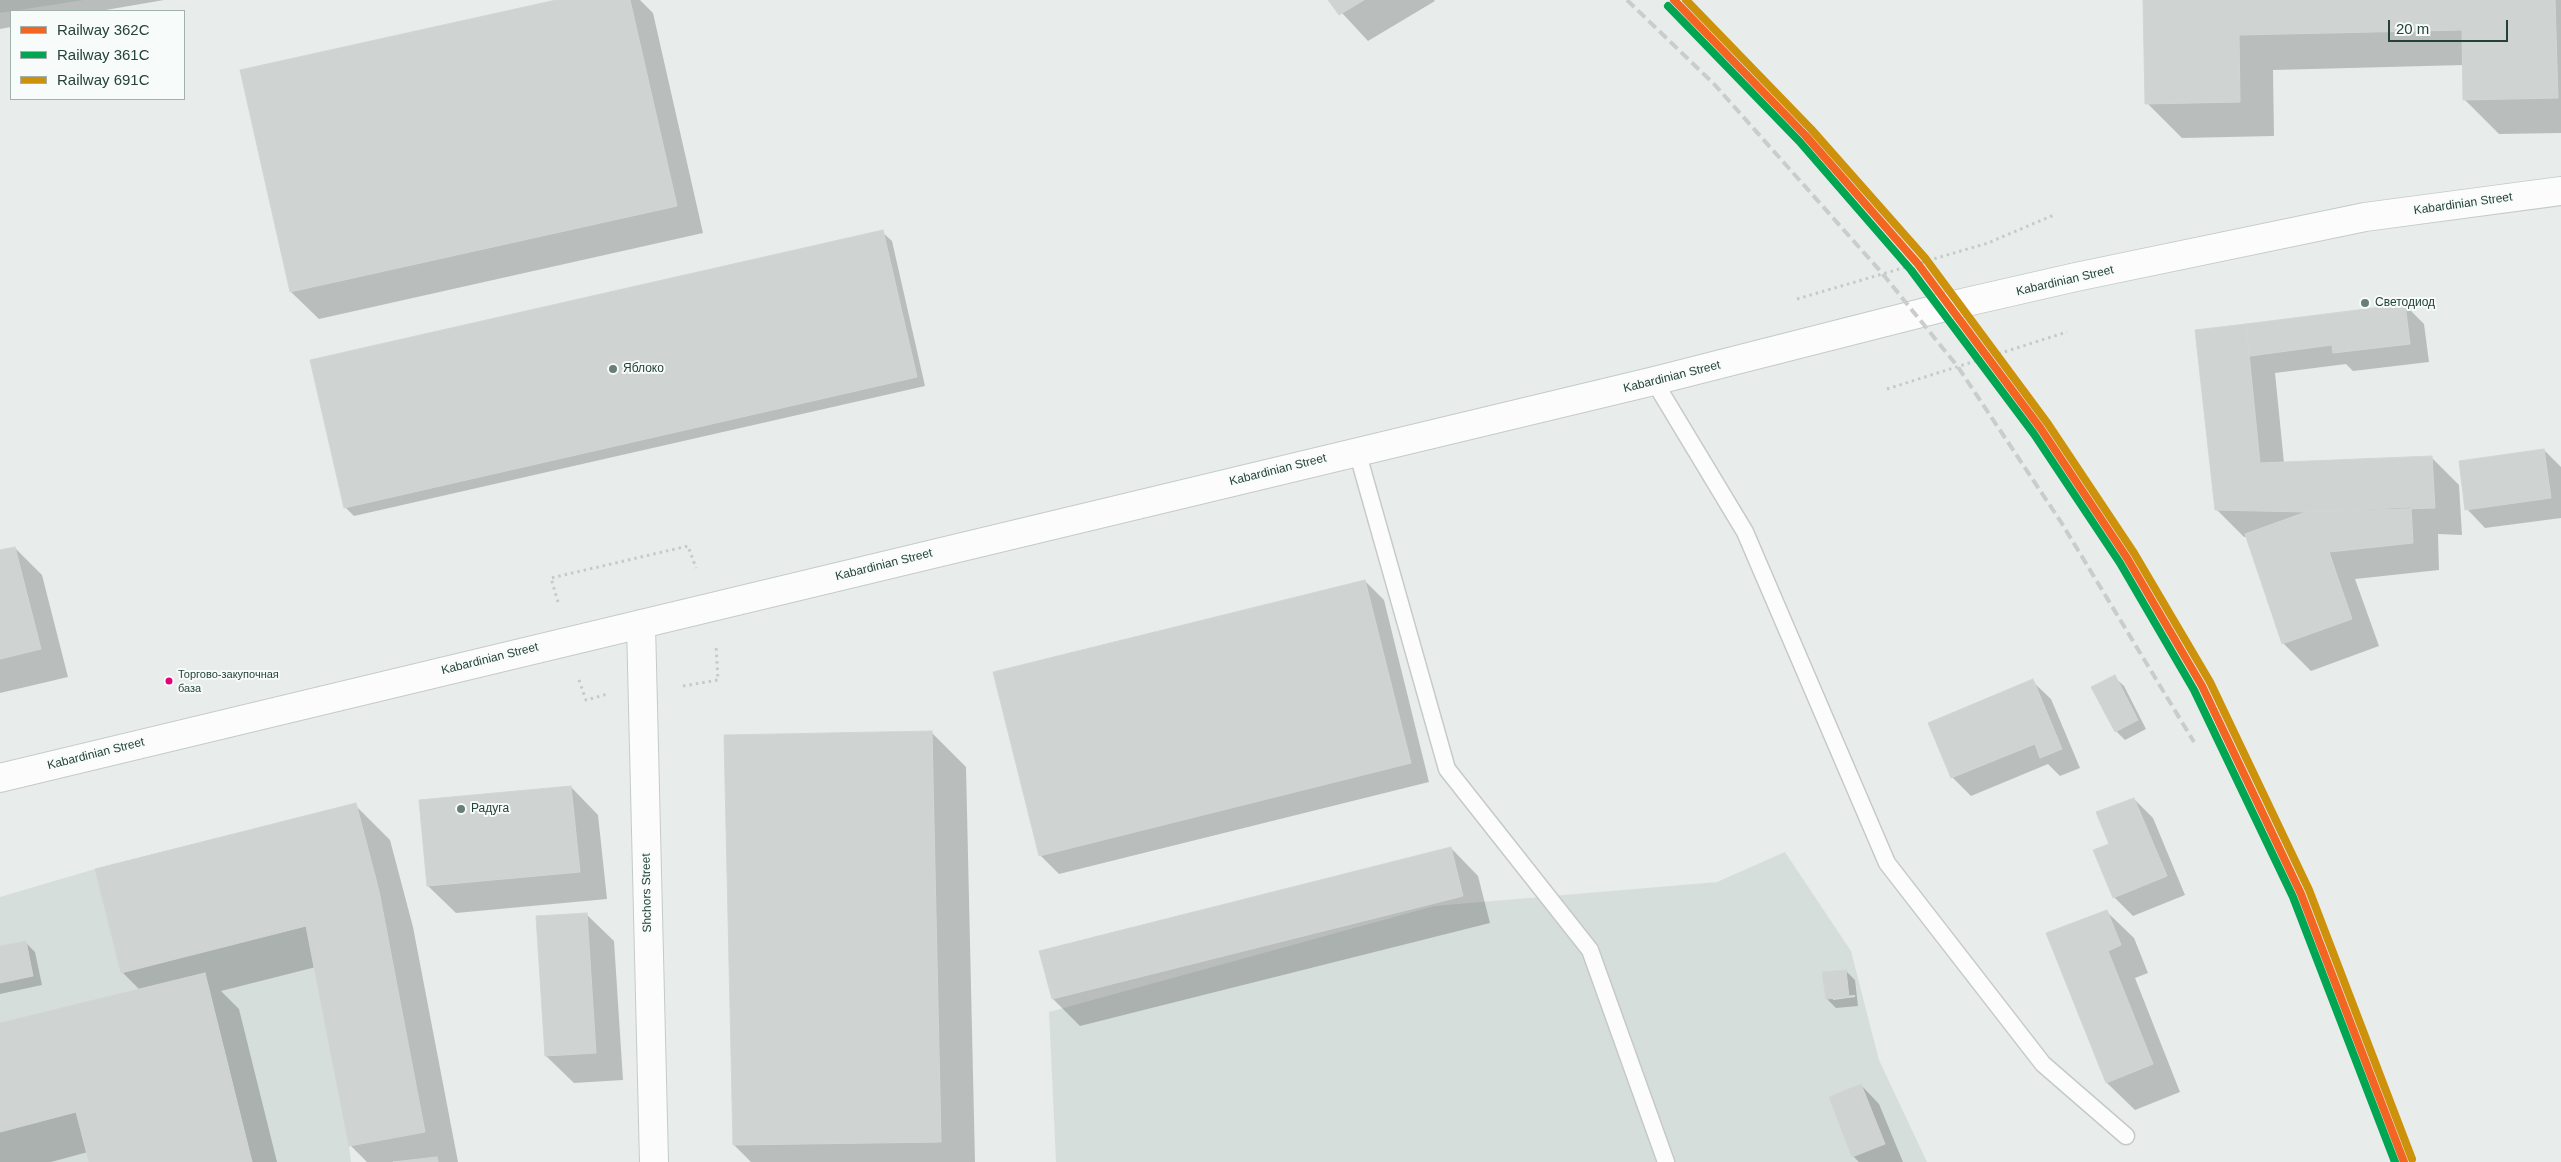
<!DOCTYPE html>
<meta charset="utf-8">
<style>
body{margin:0}
#map{position:relative;width:2561px;height:1162px;overflow:hidden;background:#e8edeb;font-family:Helvetica,sans-serif}
canvas{display:block}
.legend{position:absolute;left:10px;top:10px;width:175px;height:90px;box-sizing:border-box;background:#f7fbf9;border:1px solid #a3b1ad;margin:0;padding:6px 9px;list-style:none;font-size:15px;color:#24423a}
.legend li{display:flex;align-items:center;gap:10px;height:25px}
.legend b{width:25px;border:1px solid #a3b1ad}
.scale{position:absolute;left:2388px;top:20px;width:120px;height:22px;box-sizing:border-box;border:2px solid #24423a;border-top:0;padding-left:6px;font-size:15px;line-height:18px;white-space:nowrap;color:#24423a;-webkit-text-stroke:4px #f7fbf9;paint-order:stroke}
</style>
<div id="map">
<canvas width="2561" height="1162"></canvas>
<ul class="legend">
<li><b style="height:6px;background:#f26522"></b>Railway 362С</li>
<li><b style="height:6px;background:#00a651"></b>Railway 361С</li>
<li><b style="height:6px;background:#cd920c"></b>Railway 691С</li>
</ul>
<div class="scale">20 m</div>
</div>
<script>
const context = document.querySelector('canvas').getContext('2d');
context.lineJoin = 'round';
function paint(path, color) { context.fillStyle = color; context.fill(path, 'evenodd'); }
const shape = rows => new Path2D(rows.map(r => 'M' + r).join(''));
function trace(path, color, width, dash) { context.strokeStyle = color; context.lineWidth = width; context.lineCap = dash ? 'butt' : 'round'; context.setLineDash(dash || []); context.stroke(path); }
function write(font, color, halo, rows, align = 'center') {
  context.font = font + ' Helvetica,sans-serif'; context.lineWidth = 4; context.setLineDash([]); context.textBaseline = 'middle'; context.strokeStyle = halo; context.fillStyle = color; for (const [text, x, y, turn = 0] of rows) {
    context.save(); context.translate(x, y); context.rotate((+turn || 0) * Math.PI / 180); context.textAlign = isNaN(turn) ? turn : align; if (halo) context.strokeText(text, 0, 0); context.fillText(text, 0, 0); context.restore();
  }
}
paint(shape([
 [0,0,84,0,0,13],
 [356,803,379,891,425,1132,349,1146,351,1162,0,1162,0,897,95,869],
 [1785,852,1851,951,1879,1060,1927,1162,1056,1162,1049,1012,1434,906,1717,882]
]), '#d6dedb');
paint(shape([
 [0,0,164,0,100,11,11,11,11,27,0,29],
 [561,0,640,0,653,13,703,233,319,319,291,292,242,71],
 [1330,0,1434,0,1435,1,1368,41],
 [2144,0,2561,0,2561,133,2499,134,2464,99,2464,65,2273,70,2274,136,2182,138,2147,103],
 [882,232,892,241,925,386,354,516,345,507],
 [2405,305,2424,324,2429,362,2353,371,2346,364,2275,373,2284,463,2431,457,2459,485,2462,535,2438,534,2439,570,2355,579,2379,646,2311,671,2283,643,2248,537,2244,537,2216,509,2197,331],
 [2544,450,2561,467,2561,518,2485,528,2467,509],
 [15,548,42,575,68,677,0,693,0,552],
 [1365,581,1384,600,1429,782,1059,874,1040,855],
 [2114,677,2124,686,2146,729,2125,740,2116,731],
 [2032,681,2051,699,2080,768,2060,776,2048,764,1971,796,1952,777],
 [931,732,966,767,975,1162,751,1162,734,1145],
 [571,787,598,815,607,899,456,913,428,886],
 [2134,799,2153,818,2185,895,2133,916,2114,897,2111,844],
 [355,805,390,840,413,927,458,1162,367,1162,350,1145,316,967,221,991,239,1009,277,1162,90,1162,88,1152,51,1162,0,1162,0,1025,140,990,122,972],
 [1451,848,1478,876,1490,923,1080,1026,1053,999],
 [2106,911,2134,938,2148,973,2135,978,2180,1092,2135,1110,2107,1083,2048,934],
 [586,914,614,941,623,1080,574,1083,546,1056,537,917],
 [25,942,35,952,42,985,0,994,0,948],
 [1846,971,1855,980,1858,1006,1836,1008,1827,999],
 [1855,995,1855,997,1833,1000,1833,997],
 [1861,1085,1879,1104,1903,1162,1859,1162,1853,1156]
]), '#0003');
const building = shape([
 [556,0,630,0,677,206,290,292,240,70,556,0],
 [1328,0,1364,0,1339,15,1328,0],
 [2143,0,2555,0,2558,98,2463,100,2462,30,2239,35,2240,102,2145,104,2143,0],
 [883,230,917,377,344,508,310,360,883,230],
 [2405,304,2410,344,2333,353,2332,345,2250,356,2246,324,2405,304],
 [2246,324,2260,463,2432,456,2435,508,2306,512,2215,510,2195,330,2246,324],
 [2544,449,2551,498,2465,510,2459,461,2544,449],
 [2411,507,2413,543,2329,552,2352,619,2282,644,2245,534,2306,512,2411,507],
 [15,547,41,649,0,659,0,550,15,547],
 [1365,580,1411,763,1039,856,993,672,1365,580],
 [2115,675,2138,720,2115,732,2091,687,2115,675],
 [2033,679,2062,749,2040,758,2035,744,1951,778,1928,723,2033,679],
 [932,731,941,1142,733,1145,724,735,932,731],
 [571,786,580,872,427,886,419,800,571,786],
 [2134,798,2167,876,2113,898,2093,850,2109,844,2096,812,2134,798],
 [356,803,379,891,425,1132,349,1146,306,926,121,973,95,869,356,803],
 [1451,847,1463,896,1052,999,1039,951,1451,847],
 [2107,910,2121,945,2108,951,2153,1064,2106,1083,2046,933,2107,910],
 [587,913,596,1053,545,1056,536,916,587,913],
 [26,941,33,976,0,983,0,946,26,941],
 [1846,970,1849,997,1826,999,1822,972,1846,970],
 [205,973,252,1162,89,1162,76,1112,0,1132,0,1023,205,973],
 [1861,1084,1885,1144,1852,1157,1829,1097,1861,1084],
 [437,1157,438,1162,393,1162,437,1157]
]);
paint(building, '#cfd4d2');
trace(building, '#d1d6d4', 1);
const lane = shape([
 [1654,381,1745,532,1887,863,2043,1064,2126,1136],
 [1357,451,1447,769,1590,950,1666,1162]
]);
const secondary = shape([
 [641,624,654,1162],
 [0,778,1654,381,1949,306,2076,277,2365,217,2561,191]
]);
trace(lane, '#c5cac8', 19);
trace(secondary, '#c3cbc8', 30);
trace(shape([
 [1797,299,1988,243,2056,214],
 [1887,389,2067,332],
 [558,602,551,578,688,546,696,568],
 [579,680,586,700,608,694],
 [683,686,718,680,716,646]
]), '#c3ccca', 3, [2.5, 4]);
trace(lane, '#fcfcfc', 16);
trace(secondary, '#fcfcfc', 28);
trace(shape([
 [1627,0,1714,84,1882,273,1958,367,2061,522,2194,742]
]), '#c9cdcc', 4, [10, 5]);
trace(shape([
 [1674,0,1805,135,1918,264,2041,429,2127,558,2202,686,2301,894,2404,1162]
]), '#f26522', 8);
trace(shape([
 [1668,6,1799,141,1911,270,2034,434,2120,563,2194,690,2293,897,2395,1162]
]), '#00a651', 8);
trace(shape([
 [1686,0,1811,129,1925,258,2048,424,2134,553,2210,682,2309,890,2412,1159]
]), '#cd920c', 8);
for (const [x, y, r, color] of [
 [2365,303,5,"#697e78"],
 [613,369,5,"#697e78"],
 [169,681,4.5,"#e5007d"],
 [461,809,5,"#697e78"]
]) { const dot = new Path2D(); dot.arc(x, y, r, 0, 2 * Math.PI); context.fillStyle = color; context.fill(dot); trace(dot, '#f7fbf9', 2); }
write('11px', '#24423a', '#f7fbf9', [
 ["Торгово-закупочная",178,675],
 ["база",178,689]
], 'left');
write('12px', '#24423a', '#f7fbf9', [
 ["Kabardinian Street",2463,204,-8],
 ["Kabardinian Street",2065,281,-13],
 ["Kabardinian Street",1672,377,-14],
 ["Kabardinian Street",1278,470,-14],
 ["Kabardinian Street",884,565,-14],
 ["Kabardinian Street",490,659,-14],
 ["Kabardinian Street",96,754,-14],
 ["Shchors Street",647,893,-91]
]);
write('12px', '#24423a', '#f7fbf9', [
 ["Светодиод",2375,303],
 ["Яблоко",623,369],
 ["Радуга",471,809]
], 'left');
</script>
